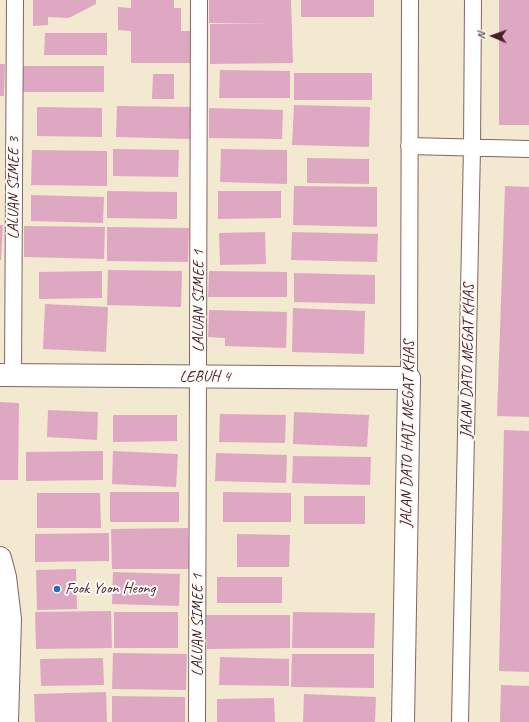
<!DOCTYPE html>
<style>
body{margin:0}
#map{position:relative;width:529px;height:722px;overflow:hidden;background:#f3e8d0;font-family:Caveat,sans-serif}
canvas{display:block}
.north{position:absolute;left:473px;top:16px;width:40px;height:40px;-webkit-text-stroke:3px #fdfcf7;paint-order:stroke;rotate:272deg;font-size:11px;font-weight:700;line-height:16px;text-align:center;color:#4a1f2b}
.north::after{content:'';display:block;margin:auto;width:14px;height:18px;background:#4a1f2b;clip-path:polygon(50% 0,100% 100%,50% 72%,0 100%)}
</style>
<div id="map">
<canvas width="529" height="722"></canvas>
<div class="north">N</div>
</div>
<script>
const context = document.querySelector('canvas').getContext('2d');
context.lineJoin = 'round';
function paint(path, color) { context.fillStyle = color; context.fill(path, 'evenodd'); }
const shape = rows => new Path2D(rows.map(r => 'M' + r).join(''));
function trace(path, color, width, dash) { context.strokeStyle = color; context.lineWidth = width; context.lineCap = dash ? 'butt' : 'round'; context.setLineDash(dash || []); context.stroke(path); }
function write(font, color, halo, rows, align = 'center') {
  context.font = font + ' Caveat,sans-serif'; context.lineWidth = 4; context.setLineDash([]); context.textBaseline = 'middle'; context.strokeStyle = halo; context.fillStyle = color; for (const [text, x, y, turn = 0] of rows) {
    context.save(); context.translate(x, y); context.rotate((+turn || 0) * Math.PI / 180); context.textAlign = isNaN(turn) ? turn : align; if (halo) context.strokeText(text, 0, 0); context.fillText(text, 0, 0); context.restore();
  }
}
paint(shape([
 [33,0,96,0,96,4,69,18,48,17,48,25,33,26],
 [131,0,174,0,174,8,181,8,181,31,191,31,191,63,131,63,131,31,118,30,118,7,131,8],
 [209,0,291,0,293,63,210,64,210,24,269,23,209,23],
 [301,0,374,0,374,17,301,17],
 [499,0,529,0,529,125,499,125],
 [45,33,107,33,107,55,44,55],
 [0,64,5,64,4,96,0,96],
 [22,66,104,66,104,92,22,92],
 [220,70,290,71,290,98,219,98],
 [294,73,372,73,372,100,294,100],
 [153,74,174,74,174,99,152,99],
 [294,105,370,107,369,147,292,145],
 [117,106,190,107,190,139,116,137],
 [37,107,102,108,102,137,37,136],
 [209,108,283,110,282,139,209,138],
 [113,149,179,150,178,177,113,176],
 [221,149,287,150,287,184,220,182],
 [32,150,107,151,107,186,31,185],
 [307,158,369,159,369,184,307,183],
 [294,186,377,187,377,227,293,225],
 [505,186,529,187,529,417,497,416],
 [107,191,177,192,177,219,107,218],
 [218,191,281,191,281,218,218,219],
 [31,195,104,197,103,223,31,221],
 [0,225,3,225,1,260,0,260],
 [24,226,105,227,104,259,24,257],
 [107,227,189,228,188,262,107,261],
 [265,232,266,264,220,265,219,233],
 [292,232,378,234,377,262,291,260],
 [108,270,182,271,181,307,107,305],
 [102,271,102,298,39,299,39,272],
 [209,271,287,272,287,297,208,297],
 [294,273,375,275,375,304,294,302],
 [45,304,108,307,106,352,43,349],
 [293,308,365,311,364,354,292,352],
 [209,310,287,312,286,348,225,346,225,338,208,337],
 [0,402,19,403,18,480,0,480],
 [48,410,98,412,97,440,47,437],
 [294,412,369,415,367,447,293,444],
 [220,414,286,415,285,443,219,442],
 [113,415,177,415,177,441,113,442],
 [504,430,529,431,529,672,499,671],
 [103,451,103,480,26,481,26,452],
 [113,451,178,454,176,487,112,484],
 [216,453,287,455,286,483,215,481],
 [293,456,371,457,370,485,292,483],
 [110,492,179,492,179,522,110,522],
 [223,492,291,493,291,522,223,522],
 [37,493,100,493,101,528,37,528],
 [304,496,365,496,365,524,304,524],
 [188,528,189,569,112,569,111,529],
 [109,533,109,561,35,562,35,534],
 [237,534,290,535,289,567,237,567],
 [76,569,77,609,37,610,36,570],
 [113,572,180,574,179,606,112,604],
 [217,577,282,577,282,603,217,603],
 [111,611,112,648,36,649,35,612],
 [114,612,178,612,178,648,114,648],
 [293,612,375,613,374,648,292,648],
 [206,615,290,615,290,648,207,649],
 [113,653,187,654,186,690,112,689],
 [292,654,374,654,374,688,291,687],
 [220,657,289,659,289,686,219,685],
 [103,658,104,685,41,686,40,659],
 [501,685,529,686,529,722,500,722],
 [106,692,107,722,35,722,34,694],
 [304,694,376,697,375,722,303,722],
 [112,696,185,697,185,722,112,722],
 [274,698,275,722,217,722,217,699]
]), '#dfa8c2');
const street = shape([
 [409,146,529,149],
 [13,375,15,0],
 [409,378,410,0],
 [197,722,199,0],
 [460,722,472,148,473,0]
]);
const secondary = shape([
 [0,375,409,378,403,722],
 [0,558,5,577,10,619,7,722]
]);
trace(street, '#856565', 18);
trace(secondary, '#856565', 24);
trace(street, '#fff', 16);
trace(secondary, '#fff', 22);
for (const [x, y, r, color] of [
 [57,589,4,"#1f6fb2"]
]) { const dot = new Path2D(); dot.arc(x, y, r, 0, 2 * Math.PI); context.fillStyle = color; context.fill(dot); trace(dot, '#fdfcf7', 1.5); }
write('16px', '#4a1f2b', '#fdfcf7', [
 ["LALUAN SIMEE 3",14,188,-90],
 ["LALUAN SIMEE 1",199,301,-90],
 ["JALAN DATO MEGAT KHAS",468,361,-89],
 ["LEBUH 4",205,377],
 ["JALAN DATO HAJI MEGAT KHAS",408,434,-89],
 ["LALUAN SIMEE 1",198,625,-90]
]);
write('16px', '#4a1f2b', '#fdfcf7', [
 ["Fook Yoon Heong",65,589]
], 'left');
</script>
